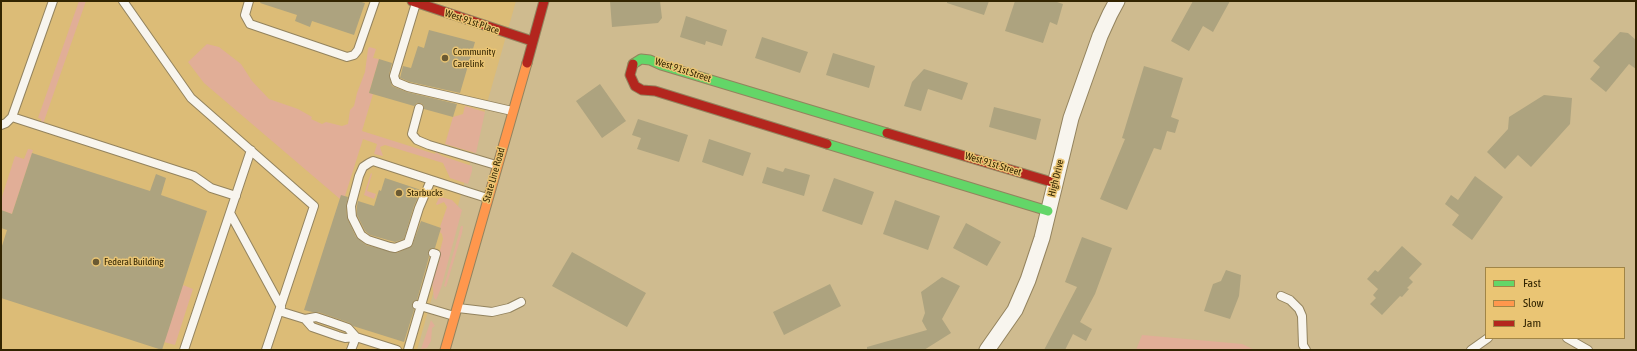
<!DOCTYPE html>
<style>
body{margin:0}
#map{position:relative;width:1637px;height:351px;overflow:hidden;background:#cfbb8f;font-family:"Asap Condensed",sans-serif}
canvas{display:block}
.frame{position:absolute;inset:0;border:2px solid #332501;pointer-events:none}
.legend{position:absolute;left:1485px;top:267px;width:140px;height:72px;box-sizing:border-box;background:#eac574;border:1px solid #a18546;margin:0;padding:5px 7px;list-style:none;font-size:12px;color:#332501}
.legend li{display:flex;align-items:center;gap:8px;height:20px}
.legend b{width:20px;border:1px solid #a18546}
</style>
<div id="map">
<canvas width="1637" height="351"></canvas>
<div class="frame"></div>
<ul class="legend">
<li><b style="height:5px;background:#63d668"></b>Fast</li>
<li><b style="height:5px;background:#ff974d"></b>Slow</li>
<li><b style="height:5px;background:#b3261e"></b>Jam</li>
</ul>
</div>
<script>
const context = document.querySelector('canvas').getContext('2d');
context.lineJoin = 'round';
function paint(path, color) { context.fillStyle = color; context.fill(path, 'evenodd'); }
const shape = rows => new Path2D(rows.map(r => 'M' + r).join(''));
function trace(path, color, width, dash) { context.strokeStyle = color; context.lineWidth = width; context.lineCap = dash ? 'butt' : 'round'; context.setLineDash(dash || []); context.stroke(path); }
function write(font, color, halo, rows, align = 'center') {
  context.font = font + ' "Asap Condensed",sans-serif'; context.lineWidth = 3; context.setLineDash([]); context.textBaseline = 'middle'; context.strokeStyle = halo; context.fillStyle = color; for (const [text, x, y, turn = 0] of rows) {
    context.save(); context.translate(x, y); context.rotate((+turn || 0) * Math.PI / 180); context.textAlign = isNaN(turn) ? turn : align; if (halo) context.strokeText(text, 0, 0); context.fillText(text, 0, 0); context.restore();
  }
}
paint(shape([
 [1,1,516,1,417,350,1,350]
]), '#dcbc77');
paint(shape([
 [79,1,86,1,43,124,41,124,41,119,38,118],
 [207,44,219,47,241,64,252,81,269,99,298,109,312,117,311,119,322,124,326,122,342,126,348,124,350,110,354,106,357,93,365,72,368,49,369,47,373,48,376,49,373,58,379,59,369,93,373,94,362,131,435,154,436,152,442,156,472,166,472,171,468,184,450,178,443,163,385,145,380,147,383,156,374,154,377,144,363,139,345,196,340,199,204,83,188,62],
 [465,106,485,112,476,153,445,144,453,117,463,114],
 [28,149,33,150,12,214,1,210,1,200,15,156,24,159],
 [371,173,372,174,367,191,376,194,374,199,364,195],
 [441,197,452,200,462,210,441,288,436,300,434,298,432,281,443,239,442,234,440,232,441,228,440,227,447,207,444,202,437,205,436,204,439,198],
 [461,226,463,226,462,233,446,287,444,286],
 [183,285,193,289,175,345,164,342],
 [431,320,435,326,432,328,431,341,427,348,421,349],
 [1142,335,1242,344,1255,350,1136,350]
]), '#e1ae97');
paint(shape([
 [261,1,358,1,365,3,354,35,312,21,310,27,295,21,297,15,260,3],
 [610,1,660,1,662,18,658,23,612,27],
 [947,1,989,1,984,15,947,3],
 [1015,1,1054,1,1063,4,1057,25,1050,22,1043,43,1005,31],
 [1193,1,1230,1,1213,32,1203,26,1189,51,1171,41],
 [686,16,727,30,722,46,706,41,705,45,680,37],
 [429,30,475,42,460,93,410,82,400,78,403,66,411,68,418,46,424,48],
 [1620,32,1628,33,1636,40,1636,69,1629,64,1606,92,1590,79,1600,67,1593,61],
 [762,37,808,52,800,73,755,58],
 [833,53,875,66,869,88,826,75],
 [379,59,392,63,389,75,392,86,407,92,457,104,453,117,424,109,424,106,421,103,417,103,414,106,369,93],
 [1144,66,1183,78,1171,117,1179,120,1175,133,1167,131,1161,150,1154,148,1127,210,1100,199,1125,139,1122,138],
 [924,69,968,83,962,100,928,89,921,111,904,106,912,82],
 [600,84,626,121,602,138,576,101],
 [1544,95,1572,98,1570,124,1531,167,1518,155,1505,169,1487,152,1508,129,1509,117],
 [994,107,1041,119,1036,140,989,127],
 [638,119,688,135,679,162,637,149,641,138,632,135],
 [709,139,751,153,743,176,702,162],
 [32,153,150,191,156,174,166,178,161,195,207,211,162,350,1,298,1,249,7,230,1,228,1,210,12,214],
 [767,167,783,172,785,168,810,175,804,196,762,183],
 [1475,176,1503,197,1472,240,1452,225,1459,215,1445,204,1451,195,1458,200],
 [385,178,421,190,414,206,404,239,395,242,370,235,365,231,357,215,357,206,358,201,374,206,379,190,381,191],
 [834,178,874,192,862,225,822,211],
 [341,195,348,197,346,206,347,218,356,237,366,245,397,253,412,246,421,221,441,228,435,248,430,249,428,252,429,257,417,300,414,301,412,304,414,310,404,342,353,326,350,323,318,312,312,312,304,310],
 [895,200,940,216,928,250,883,234],
 [966,223,1001,242,987,266,953,248],
 [1082,237,1112,248,1095,294,1080,322,1092,329,1086,341,1073,334,1065,350,1044,350,1077,287,1065,282],
 [1402,246,1422,264,1409,278,1413,282,1407,288,1409,289,1402,297,1400,296,1382,315,1370,304,1376,298,1373,295,1378,289,1367,279,1375,270,1378,272],
 [572,252,646,293,627,327,552,286],
 [1226,270,1241,275,1239,296,1230,319,1204,311,1213,284,1221,281],
 [942,277,960,286,942,319,951,333,924,350,867,350,867,347,927,330,922,321,925,313,921,292],
 [830,284,841,306,784,335,773,312]
]), '#ada37f');
const lane = shape([
 [123,1,191,98,314,206,266,350],
 [249,1,245,15,250,24,347,57,354,55,358,50,375,1],
 [416,3,394,76,396,82,408,87,512,111],
 [419,108,412,134,417,140,429,145,496,165],
 [12,117,194,176,211,188,236,196],
 [1,125,6,123,12,117,53,1],
 [431,180,419,208,408,243,395,248,390,247,368,240,361,235,352,217,351,206,359,176,363,167,369,163,373,161,468,192,487,198],
 [230,213,281,307],
 [1281,296,1290,300,1299,309,1302,316,1303,345,1306,350],
 [417,305,454,316],
 [458,308,492,312,509,308,521,302],
 [279,311,305,319,312,327,338,336,345,338,356,337,397,350],
 [305,319,316,317,331,322,348,328,356,337],
 [1567,338,1588,350],
 [184,350,251,150],
 [351,350,356,337],
 [408,350,436,254,433,253],
 [1471,350,1488,338]
]);
const street = shape([
 [987,350,1015,310,1028,280,1042,238,1071,118,1100,36,1110,14,1117,1]
]);
const fast = shape([
 [633,64,641,59,650,60,661,65,887,133],
 [827,144,1048,211]
]);
const slow = shape([
 [445,350,527,63]
]);
const jam = shape([
 [412,1,532,41],
 [527,63,544,1],
 [633,64,630,75,635,86,642,90,655,91,827,144],
 [887,133,1055,183]
]);
trace(lane, '#93835e', 10);
trace(street, '#93835e', 17);
trace(fast, '#93835e', 11);
trace(slow, '#93835e', 11);
trace(jam, '#93835e', 11);
trace(lane, '#f8f5ee', 8);
trace(street, '#f8f5ee', 15);
trace(fast, '#63d668', 9);
trace(slow, '#ff974d', 9);
trace(jam, '#b3261e', 9);
for (const [x, y, r, color] of [
 [445,58,4,"#6a5a33"],
 [399,193,4,"#6a5a33"],
 [96,262,4,"#6a5a33"]
]) { const dot = new Path2D(); dot.arc(x, y, r, 0, 2 * Math.PI); context.fillStyle = color; context.fill(dot); trace(dot, '#eac574', 1.5); }
write('10px', '#332501', '#eac574', [
 ["West 91st Place",472,22,19],
 ["West 91st Street",683,70,18],
 ["West 91st Street",993,164,17],
 ["State Line Road",494,175,-74],
 ["High Drive",1056,178,-76]
]);
write('10px', '#332501', '#eac574', [
 ["Community",453,52],
 ["Carelink",453,64],
 ["Starbucks",407,193],
 ["Federal Building",104,262]
], 'left');
</script>
